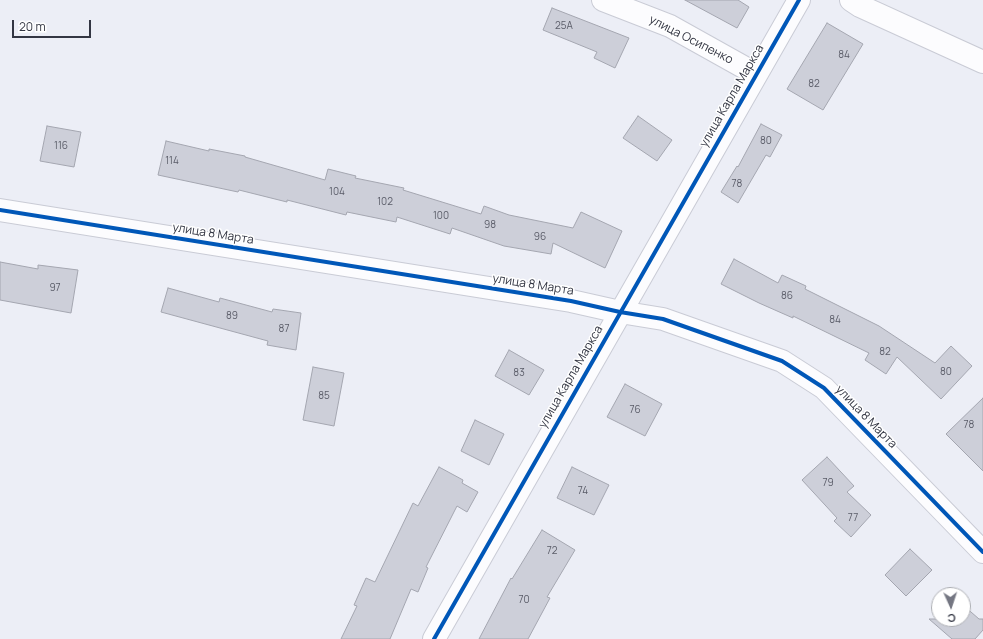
<!DOCTYPE html>
<meta charset="utf-8">
<style>
body{margin:0}
#map{position:relative;width:983px;height:639px;overflow:hidden;background:#eceef6;font-family:Manrope,sans-serif}
canvas{display:block}
.north{position:absolute;left:931px;top:587px;width:40px;height:40px;box-sizing:border-box;background:#fff;border:1px solid #adafb4;border-radius:50%;rotate:177deg;font-size:11px;font-weight:700;line-height:16px;text-align:center;color:#333643}
.north::after{content:'';display:block;margin:auto;width:14px;height:18px;background:#747682;clip-path:polygon(50% 0,100% 100%,50% 72%,0 100%)}
.scale{position:absolute;left:12px;top:20px;width:79px;height:18px;box-sizing:border-box;border:2px solid #333643;border-top:0;padding-left:5px;font-size:12px;line-height:14px;white-space:nowrap;color:#333643;-webkit-text-stroke:3px #fff;paint-order:stroke}
</style>
<div id="map">
<canvas width="983" height="639"></canvas>
<div class="north">С</div>
<div class="scale">20 m</div>
</div>
<script>
const context = document.querySelector('canvas').getContext('2d');
context.lineJoin = 'round';
function paint(path, color) { context.fillStyle = color; context.fill(path, 'evenodd'); }
const shape = rows => new Path2D(rows.map(r => 'M' + r).join(''));
function trace(path, color, width, dash) { context.strokeStyle = color; context.lineWidth = width; context.lineCap = dash ? 'butt' : 'round'; context.setLineDash(dash || []); context.stroke(path); }
function write(font, color, halo, rows, align = 'center') {
  context.font = font + ' Manrope,sans-serif'; context.lineWidth = 3; context.setLineDash([]); context.textBaseline = 'middle'; context.strokeStyle = halo; context.fillStyle = color; for (const [text, x, y, turn = 0] of rows) {
    context.save(); context.translate(x, y); context.rotate((+turn || 0) * Math.PI / 180); context.textAlign = isNaN(turn) ? turn : align; if (halo) context.strokeText(text, 0, 0); context.fillText(text, 0, 0); context.restore();
  }
}
const building = shape([
 [685,0,738,0,749,7,737,28,685,0],
 [552,8,629,38,615,68,594,58,597,52,543,30,552,8],
 [827,23,863,44,823,110,787,89,827,23],
 [638,116,672,140,657,161,623,138,638,116],
 [761,124,782,135,770,157,766,155,738,203,721,192,737,166,738,167,761,124],
 [47,126,81,132,74,167,40,161,47,126],
 [166,141,209,151,209,149,245,156,245,157,325,180,328,169,356,176,355,178,404,188,403,190,481,214,484,206,509,215,573,228,581,212,622,231,605,268,553,243,551,254,504,246,452,228,450,234,397,217,396,222,347,212,346,215,287,200,287,202,239,190,238,192,158,175,166,141],
 [734,259,778,283,782,275,806,286,805,289,879,326,935,363,951,346,972,366,941,399,897,357,886,374,865,360,869,353,793,316,793,318,759,303,721,284,734,259],
 [0,262,38,269,38,265,78,270,71,313,0,300,0,262],
 [168,288,219,302,220,298,272,312,273,309,301,313,296,350,267,345,268,341,161,312,168,288],
 [509,350,544,370,529,395,495,376,509,350],
 [313,367,344,373,334,426,303,420,313,367],
 [625,384,662,404,645,436,607,417,625,384],
 [983,398,983,471,946,434,983,398],
 [475,420,504,434,489,465,461,451,475,420],
 [827,457,854,486,847,492,871,515,851,537,834,521,837,518,802,480,827,457],
 [439,467,463,480,462,483,478,492,467,512,457,506,426,567,428,568,418,592,411,589,390,639,341,639,357,606,354,605,366,578,375,582,413,503,418,506,439,467],
 [572,467,609,485,594,515,557,498,572,467],
 [542,530,575,550,547,597,550,598,528,639,479,639,511,578,512,579,542,530],
 [910,549,932,570,906,596,885,575,910,549],
 [963,605,979,619,983,619,983,630,975,639,952,639,929,619,963,619,963,605]
]);
paint(building, '#cdcfd9');
trace(building, '#a4a6b0', 1);
const minor = shape([
 [603,0,670,26,756,74],
 [851,0,860,6,983,62],
 [0,210,571,301,620,312,663,319,782,361,824,388,983,552],
 [434,639,799,0]
]);
trace(minor, '#c9cbd5', 24);
trace(minor, '#fcfcfe', 22);
trace(shape([
 [0,210,571,301,620,312,663,319,782,361,824,388,983,552],
 [434,639,799,0]
]), '#0057b8', 4);
write('10px', '#5a5c68', null, [
 ["25А",564,26],
 ["84",844,55],
 ["82",814,84],
 ["80",766,141],
 ["116",61,146],
 ["114",172,161],
 ["78",737,184],
 ["104",337,192],
 ["102",385,202],
 ["100",441,216],
 ["98",490,225],
 ["96",540,237],
 ["97",55,288],
 ["86",787,296],
 ["89",232,316],
 ["84",835,320],
 ["87",284,329],
 ["82",885,352],
 ["80",946,372],
 ["83",519,373],
 ["85",324,396],
 ["76",635,410],
 ["78",969,425],
 ["79",828,483],
 ["74",583,491],
 ["77",853,518],
 ["72",552,551],
 ["70",524,600]
]);
write('12px', '#333643', '#fff', [
 ["улица Осипенко",691,40,27],
 ["улица Карла Маркса",732,96,-60],
 ["улица 8 Марта",213,234,9],
 ["улица 8 Марта",533,285,9],
 ["улица Карла Маркса",571,377,-60],
 ["улица 8 Марта",866,417,46]
]);
</script>
